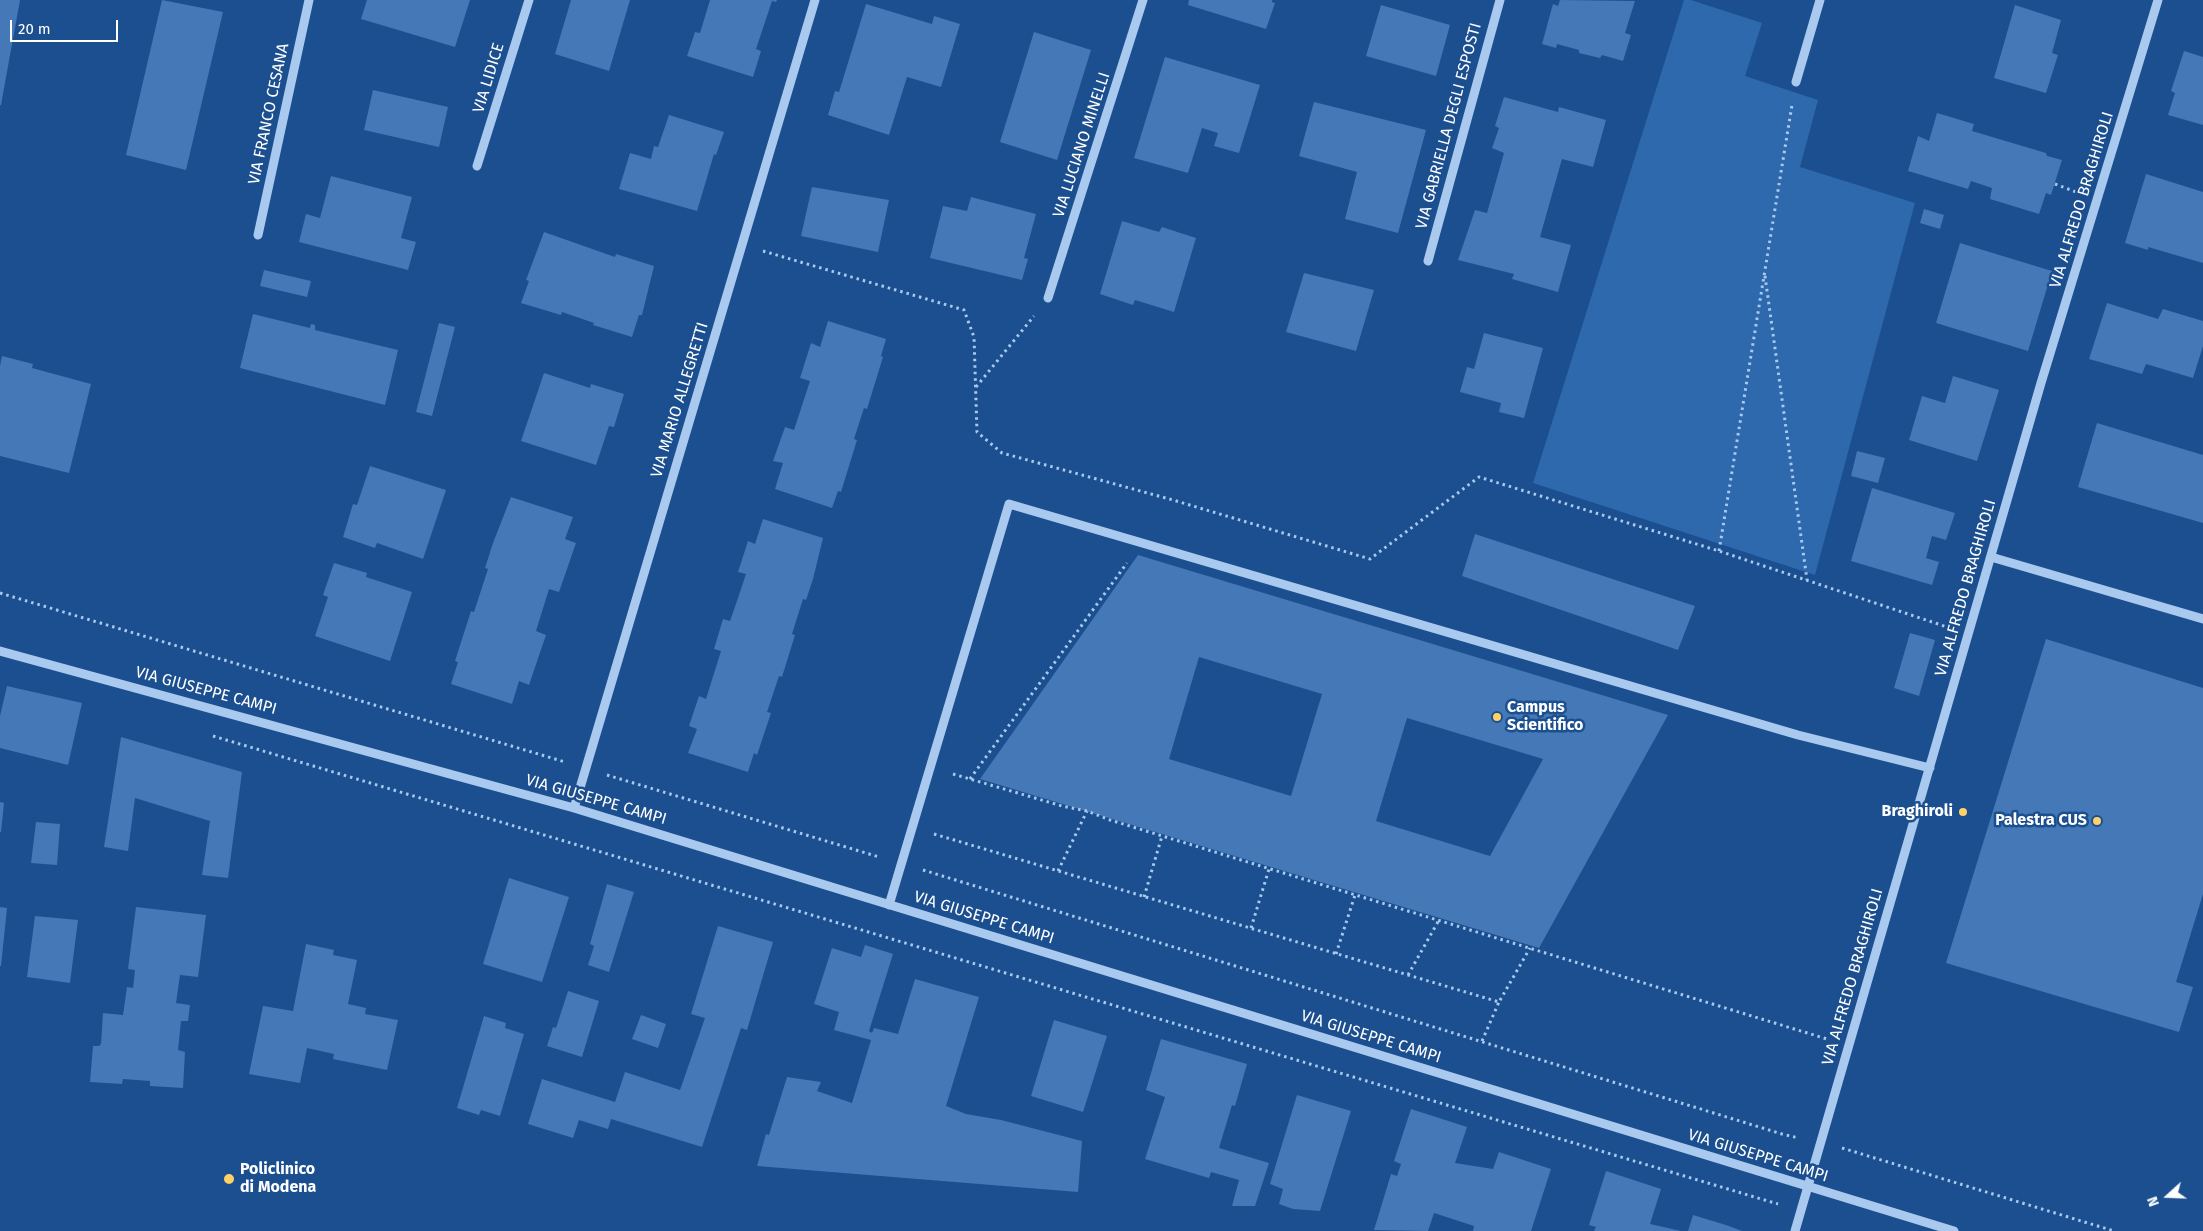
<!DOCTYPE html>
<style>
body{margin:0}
#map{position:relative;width:2203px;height:1231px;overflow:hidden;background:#1b4f8f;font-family:"Fira Sans",sans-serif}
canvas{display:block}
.north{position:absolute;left:2143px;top:1171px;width:50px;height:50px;-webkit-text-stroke:4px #1b4f8f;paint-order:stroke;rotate:250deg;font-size:14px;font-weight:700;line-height:20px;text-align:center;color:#fff}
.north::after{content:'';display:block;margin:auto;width:18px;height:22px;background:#fff;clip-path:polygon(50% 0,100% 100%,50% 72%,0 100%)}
.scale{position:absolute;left:10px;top:20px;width:108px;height:22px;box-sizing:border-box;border:2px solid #fff;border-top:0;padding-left:6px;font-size:15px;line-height:18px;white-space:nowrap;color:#fff;-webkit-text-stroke:4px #1b4f8f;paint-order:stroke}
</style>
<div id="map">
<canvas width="2203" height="1231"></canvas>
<div class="north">N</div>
<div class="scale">20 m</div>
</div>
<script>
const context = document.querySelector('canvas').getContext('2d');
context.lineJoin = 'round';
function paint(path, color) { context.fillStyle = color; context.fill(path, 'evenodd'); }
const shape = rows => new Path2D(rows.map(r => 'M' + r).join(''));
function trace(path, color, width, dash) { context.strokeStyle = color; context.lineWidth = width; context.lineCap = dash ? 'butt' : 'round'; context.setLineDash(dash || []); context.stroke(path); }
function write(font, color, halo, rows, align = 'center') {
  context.font = font + ' "Fira Sans",sans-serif'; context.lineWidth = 5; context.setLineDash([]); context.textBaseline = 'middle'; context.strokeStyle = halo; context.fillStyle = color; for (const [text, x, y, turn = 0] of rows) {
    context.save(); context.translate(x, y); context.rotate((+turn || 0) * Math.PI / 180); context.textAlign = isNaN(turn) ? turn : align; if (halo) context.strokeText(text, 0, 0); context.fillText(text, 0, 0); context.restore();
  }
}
paint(shape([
 [1684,0,1691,0,1762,23,1745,76,1818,100,1800,167,1915,203,1815,575,1533,483]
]), '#2e69ad');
paint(shape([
 [0,0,20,0,1,105,0,105],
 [162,0,223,12,186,170,126,155],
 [367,0,470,0,455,47,361,19],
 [571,0,630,0,609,71,555,54],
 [710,0,777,0,776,2,772,1,756,49,761,51,753,77,687,56,695,32,700,33],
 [1189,0,1272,0,1272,2,1275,3,1266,29,1188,5],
 [1560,0,1635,1,1625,33,1631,35,1623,61,1602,55,1600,58,1579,53,1579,50,1557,44,1556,48,1542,44,1553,4,1558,6],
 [866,4,932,24,934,16,960,24,941,87,907,77,889,135,828,115,835,91,839,92],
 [1381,5,1450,25,1436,76,1366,56],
 [2015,5,2061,20,2052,53,2058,55,2046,93,1994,78],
 [1034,32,1091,50,1057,160,1000,142],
 [2184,51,2203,57,2203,125,2168,115,2175,93,2171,91],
 [1165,57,1260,85,1239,153,1214,146,1218,133,1202,128,1188,173,1134,158],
 [373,90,448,107,439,147,364,130],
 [1504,97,1558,112,1559,107,1606,120,1593,167,1562,159,1540,237,1571,245,1558,292,1512,279,1514,274,1458,260,1475,210,1487,213,1504,153,1492,148,1499,128,1495,126],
 [1314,102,1426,130,1398,233,1345,219,1357,172,1299,156],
 [1937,113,1974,124,1972,131,2046,153,2047,156,2062,160,2051,195,2046,193,2039,214,1990,199,1992,188,1971,181,1968,189,1908,171,1918,136,1929,141],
 [669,115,724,132,716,155,714,154,697,211,619,189,630,153,651,159,654,146,658,147],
 [2146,174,2203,192,2203,263,2148,247,2148,250,2125,243],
 [331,176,412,197,401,238,416,242,408,270,299,242,306,214,320,218],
 [812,187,889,200,878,252,801,236],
 [971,197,1036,214,1024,258,1028,259,1022,280,930,258,943,206,967,211],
 [1924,209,1944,215,1940,229,1920,223],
 [1122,221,1159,232,1162,227,1196,238,1174,312,1135,300,1133,305,1100,294],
 [544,232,615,257,616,254,654,266,642,315,639,315,632,337,593,325,594,323,562,312,561,315,521,303,529,281,526,280],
 [1960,243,2052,271,2028,351,1936,323],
 [264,270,311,281,307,297,260,286],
 [1304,273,1374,290,1356,351,1286,332],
 [2107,303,2158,319,2163,309,2203,321,2203,346,2193,378,2146,364,2142,374,2089,359],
 [253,314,310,328,311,324,315,325,315,330,398,350,385,405,240,368],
 [828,321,886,339,881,356,883,357,867,409,864,408,854,439,857,440,841,492,838,491,832,508,775,489,783,463,773,461,785,427,794,430,810,381,800,378,811,343,820,347],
 [439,323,455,327,432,416,416,412],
 [1484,333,1543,348,1524,418,1499,412,1501,403,1460,392,1467,367,1474,369],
 [2,356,33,364,32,368,91,384,69,473,0,456,0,366],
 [544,373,590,388,591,384,624,394,614,427,609,426,596,465,521,441],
 [1953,376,1999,390,1977,461,1909,440,1922,396,1945,403],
 [2097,423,2203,455,2203,523,2078,487],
 [1857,451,1885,458,1878,483,1851,476],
 [370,466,446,490,423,559,377,543,375,548,343,537,353,504,357,505],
 [1872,488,1955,513,1946,540,1932,536,1926,558,1939,562,1932,585,1851,561],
 [511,497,573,517,565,539,576,543,559,592,549,589,536,631,546,635,529,685,519,681,512,704,451,684,458,662,455,661,471,611,474,612,488,569,485,568,493,543],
 [763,519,823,538,813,579,806,600,803,599,792,634,795,635,782,677,779,676,767,712,771,713,757,755,754,753,748,772,688,753,697,729,689,726,699,696,706,699,721,651,714,649,723,619,730,621,738,598,746,574,738,572,748,541,755,544],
 [1475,534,1695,606,1678,650,1462,576],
 [1138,555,1668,715,1539,948,980,779],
 [1199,657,1322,694,1291,796,1169,759],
 [1407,718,1543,759,1490,856,1376,821],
 [334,563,367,573,366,577,412,592,390,661,315,636,328,597,323,595],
 [1910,633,1935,640,1919,696,1894,688],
 [2046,639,2203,688,2203,894,2176,982,2193,987,2179,1032,1946,963],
 [7,686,82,703,68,765,0,748,0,716],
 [121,737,242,772,228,878,202,875,210,821,135,798,128,851,104,847],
 [0,802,4,803,1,832,0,832],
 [36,822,60,824,57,865,31,863],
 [509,878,569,897,542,982,483,964],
 [607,884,634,892,609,972,588,965,594,946,590,944],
 [0,907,7,908,1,966,0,966],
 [136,907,206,915,198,977,180,975,176,1003,190,1005,188,1021,181,1021,178,1050,185,1052,183,1088,150,1086,150,1081,123,1079,122,1084,90,1082,93,1046,99,1046,101,1044,103,1013,123,1015,127,987,133,988,135,970,128,969],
 [35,916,78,920,70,983,27,977],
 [718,926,773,942,747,1030,741,1028,702,1147,611,1119,608,1129,579,1120,573,1138,528,1124,542,1079,615,1102,625,1072,680,1090,705,1018,691,1014],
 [306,944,334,950,333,955,357,960,348,1004,366,1008,365,1014,398,1020,387,1070,333,1059,334,1054,307,1048,300,1083,249,1074,263,1006,293,1011],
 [865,945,893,954,869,1031,872,1033,874,1028,898,1034,915,979,979,997,946,1106,966,1114,1001,1120,1082,1141,1078,1192,757,1166,766,1134,769,1135,787,1077,821,1082,817,1091,852,1103,871,1040,834,1030,839,1012,814,1004,832,948,861,957],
 [568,991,599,1001,582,1057,547,1046,553,1027,556,1028],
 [641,1015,666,1024,658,1048,632,1039],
 [484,1016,506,1023,505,1028,524,1034,500,1116,481,1110,479,1115,457,1108],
 [1054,1020,1107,1036,1083,1112,1031,1096],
 [1161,1039,1247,1064,1235,1106,1232,1105,1219,1148,1269,1163,1255,1206,1232,1206,1239,1180,1211,1172,1209,1178,1145,1159,1165,1097,1146,1090],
 [1297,1095,1351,1111,1320,1211,1293,1209,1279,1204,1283,1189,1270,1184],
 [1411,1109,1467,1127,1455,1163,1493,1169,1499,1152,1551,1169,1531,1231,1473,1231,1474,1226,1434,1213,1428,1231,1374,1230,1391,1174,1397,1176,1401,1164,1394,1161],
 [1606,1171,1661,1189,1650,1224,1681,1231,1594,1231,1596,1227,1589,1225],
 [1693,1215,1726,1225,1742,1231,1688,1231]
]), '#4478b7');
trace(shape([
 [2055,184,2076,192],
 [763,251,964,310,974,337,977,432,1002,453,1173,500,1370,559,1479,477,1719,551,1947,627],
 [1765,276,1807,580],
 [976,387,1034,316],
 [1719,551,1792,105],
 [0,593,565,762],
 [213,736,1778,1204],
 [953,774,1062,806,1087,811,1110,820,1827,1039],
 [607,775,879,857],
 [970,779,1127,563],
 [934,834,1499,1002,1530,948],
 [923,870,1782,1134,1799,1138],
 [1058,871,1087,811],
 [1144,897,1162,836],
 [1251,928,1269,869],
 [1336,954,1355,895],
 [1408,975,1439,920],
 [1482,1041,1499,1002],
 [1842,1148,2114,1231]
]), '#a9c9ee', 3, [2.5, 4]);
trace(shape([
 [1796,82,1820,0],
 [477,166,529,0],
 [258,235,309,0],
 [1428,261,1500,0],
 [1048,298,1143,0],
 [1991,557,2203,619],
 [0,651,574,808,1954,1231],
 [574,808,815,0],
 [889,905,1009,504,1798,735,1930,768],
 [1795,1231,2041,383,2158,0]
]), '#a9c9ee', 9);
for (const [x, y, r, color] of [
 [1497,717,5,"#ffd166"],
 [1963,812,5,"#ffd166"],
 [2097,821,5,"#ffd166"],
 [229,1179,6,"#ffd166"]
]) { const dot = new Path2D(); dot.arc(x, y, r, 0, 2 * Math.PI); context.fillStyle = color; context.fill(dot); trace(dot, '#1b4f8f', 2); }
write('16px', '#fff', '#1b4f8f', [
 ["VIA LIDICE",489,78,-73],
 ["VIA FRANCO CESANA",269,114,-78],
 ["VIA GABRIELLA DEGLI ESPOSTI",1449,126,-75],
 ["VIA LUCIANO MINELLI",1082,145,-72],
 ["VIA ALFREDO BRAGHIROLI",2082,200,-73],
 ["VIA MARIO ALLEGRETTI",680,400,-73],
 ["VIA ALFREDO BRAGHIROLI",1966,588,-74],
 ["VIA GIUSEPPE CAMPI",206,691,15],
 ["VIA GIUSEPPE CAMPI",596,800,16],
 ["VIA GIUSEPPE CAMPI",984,918,17],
 ["VIA ALFREDO BRAGHIROLI",1853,977,-74],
 ["VIA GIUSEPPE CAMPI",1371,1037,17],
 ["VIA GIUSEPPE CAMPI",1758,1156,17]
]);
write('bold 16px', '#fff', '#1b4f8f', [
 ["Campus",1507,708],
 ["Scientifico",1507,726],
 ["Braghiroli",1953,812,"right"],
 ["Palestra CUS",2087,821,"right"],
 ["Policlinico",240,1170],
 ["di Modena",240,1188]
], 'left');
</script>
